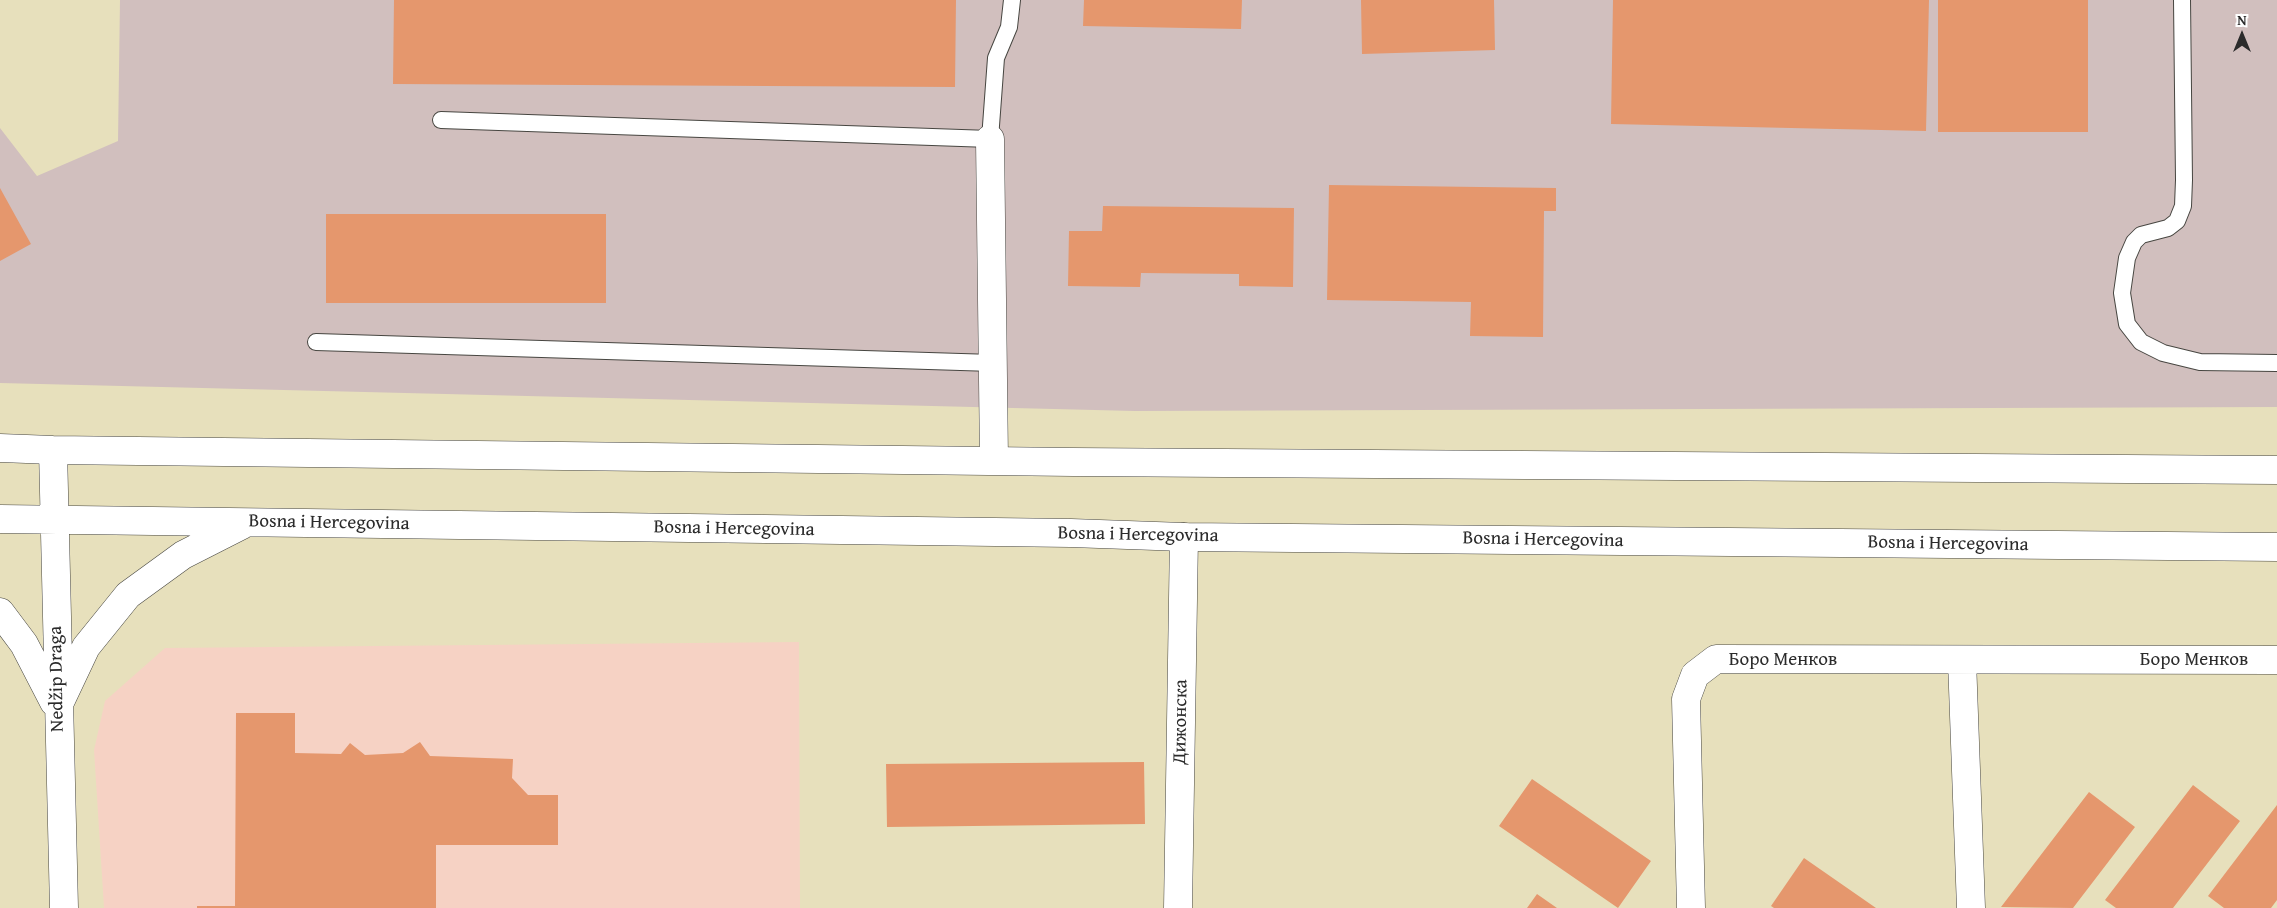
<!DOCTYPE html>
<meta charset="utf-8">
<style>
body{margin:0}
#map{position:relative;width:2277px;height:908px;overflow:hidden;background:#e7e0bc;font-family:"Gentium Book Plus",serif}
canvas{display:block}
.north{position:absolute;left:2217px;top:10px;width:50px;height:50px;-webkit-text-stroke:4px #fff;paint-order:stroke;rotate:0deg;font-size:14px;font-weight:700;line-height:20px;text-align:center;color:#2b2b2b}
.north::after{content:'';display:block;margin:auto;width:18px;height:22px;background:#2b2b2b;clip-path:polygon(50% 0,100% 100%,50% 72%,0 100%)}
</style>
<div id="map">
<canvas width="2277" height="908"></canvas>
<div class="north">N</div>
</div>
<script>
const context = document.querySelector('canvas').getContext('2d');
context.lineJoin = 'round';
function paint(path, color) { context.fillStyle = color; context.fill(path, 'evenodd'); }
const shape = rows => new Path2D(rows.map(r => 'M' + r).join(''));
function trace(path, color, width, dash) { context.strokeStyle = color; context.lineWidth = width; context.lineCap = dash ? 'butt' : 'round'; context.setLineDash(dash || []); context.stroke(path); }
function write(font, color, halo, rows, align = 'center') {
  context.font = font + ' "Gentium Book Plus",serif'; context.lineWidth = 4.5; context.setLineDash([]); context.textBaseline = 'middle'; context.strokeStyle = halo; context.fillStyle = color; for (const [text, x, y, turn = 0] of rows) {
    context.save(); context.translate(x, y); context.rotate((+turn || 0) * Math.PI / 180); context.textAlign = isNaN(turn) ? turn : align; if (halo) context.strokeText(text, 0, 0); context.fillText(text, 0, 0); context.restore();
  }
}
paint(shape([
 [799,642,800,908,104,908,94,750,105,701,165,648]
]), '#f6d2c4');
paint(shape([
 [120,0,2277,0,2277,407,1135,411,0,383,0,128,37,176,118,141]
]), '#d1bfbe');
paint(shape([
 [394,0,956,0,955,87,393,84],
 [1084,0,1242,0,1241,29,1083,26],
 [1361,0,1494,0,1495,50,1362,54],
 [1613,0,1929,0,1926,131,1611,124],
 [1938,0,2088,0,2088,132,1938,132],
 [1329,185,1556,188,1556,211,1544,211,1543,337,1470,336,1471,302,1327,300],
 [0,188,31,244,0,261],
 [1103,206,1294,208,1293,287,1239,286,1239,274,1141,273,1140,287,1068,286,1069,231,1102,231],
 [326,214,606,214,606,303,326,303],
 [236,713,295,713,295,753,341,754,350,743,365,755,403,753,420,742,430,756,513,759,512,778,528,795,558,795,558,845,436,845,436,908,197,908,197,906,235,906],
 [1144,762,1145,824,887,827,886,764],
 [1532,779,1651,861,1618,908,1499,826],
 [2193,785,2240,821,2173,908,2116,908,2105,900],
 [2089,792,2135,827,2073,908,2001,907],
 [2277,805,2277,900,2271,908,2224,908,2208,896],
 [1804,858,1876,908,1774,908,1771,906],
 [1537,894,1557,908,1527,908]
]), '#e5976d');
const lane = shape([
 [2182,0,2184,180,2183,206,2177,221,2168,228,2141,235,2134,242,2127,258,2122,293,2127,324,2141,342,2163,353,2200,362,2277,363],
 [441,120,990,139,996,58,1009,27,1012,0],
 [316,342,993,363]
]);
const street = shape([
 [990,139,994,460],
 [1962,660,1971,908],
 [1178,908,1184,537],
 [1691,908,1686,699,1695,675,1716,659,2277,660]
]);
const secondary = shape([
 [0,448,53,450,1073,462,2277,470],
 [53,450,64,908],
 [0,519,1071,533,1184,537,2277,547],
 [0,612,24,644,54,702],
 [60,702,86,647,128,595,183,555,242,525]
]);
trace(lane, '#474641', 18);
trace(street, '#474641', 29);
trace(secondary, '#474641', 29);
trace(lane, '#fff', 16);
trace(street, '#fff', 28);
trace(secondary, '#fff', 28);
write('19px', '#2b2b2b', '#fff', [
 ["Bosna i Hercegovina",329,523,1],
 ["Bosna i Hercegovina",734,529,1],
 ["Bosna i Hercegovina",1138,535,1],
 ["Bosna i Hercegovina",1543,540,1],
 ["Bosna i Hercegovina",1948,544,1],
 ["Боро Менков",1783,660],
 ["Боро Менков",2194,660],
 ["Nedžip Draga",57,679,-91],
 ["Дижонска",1181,722,-89]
]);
</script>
